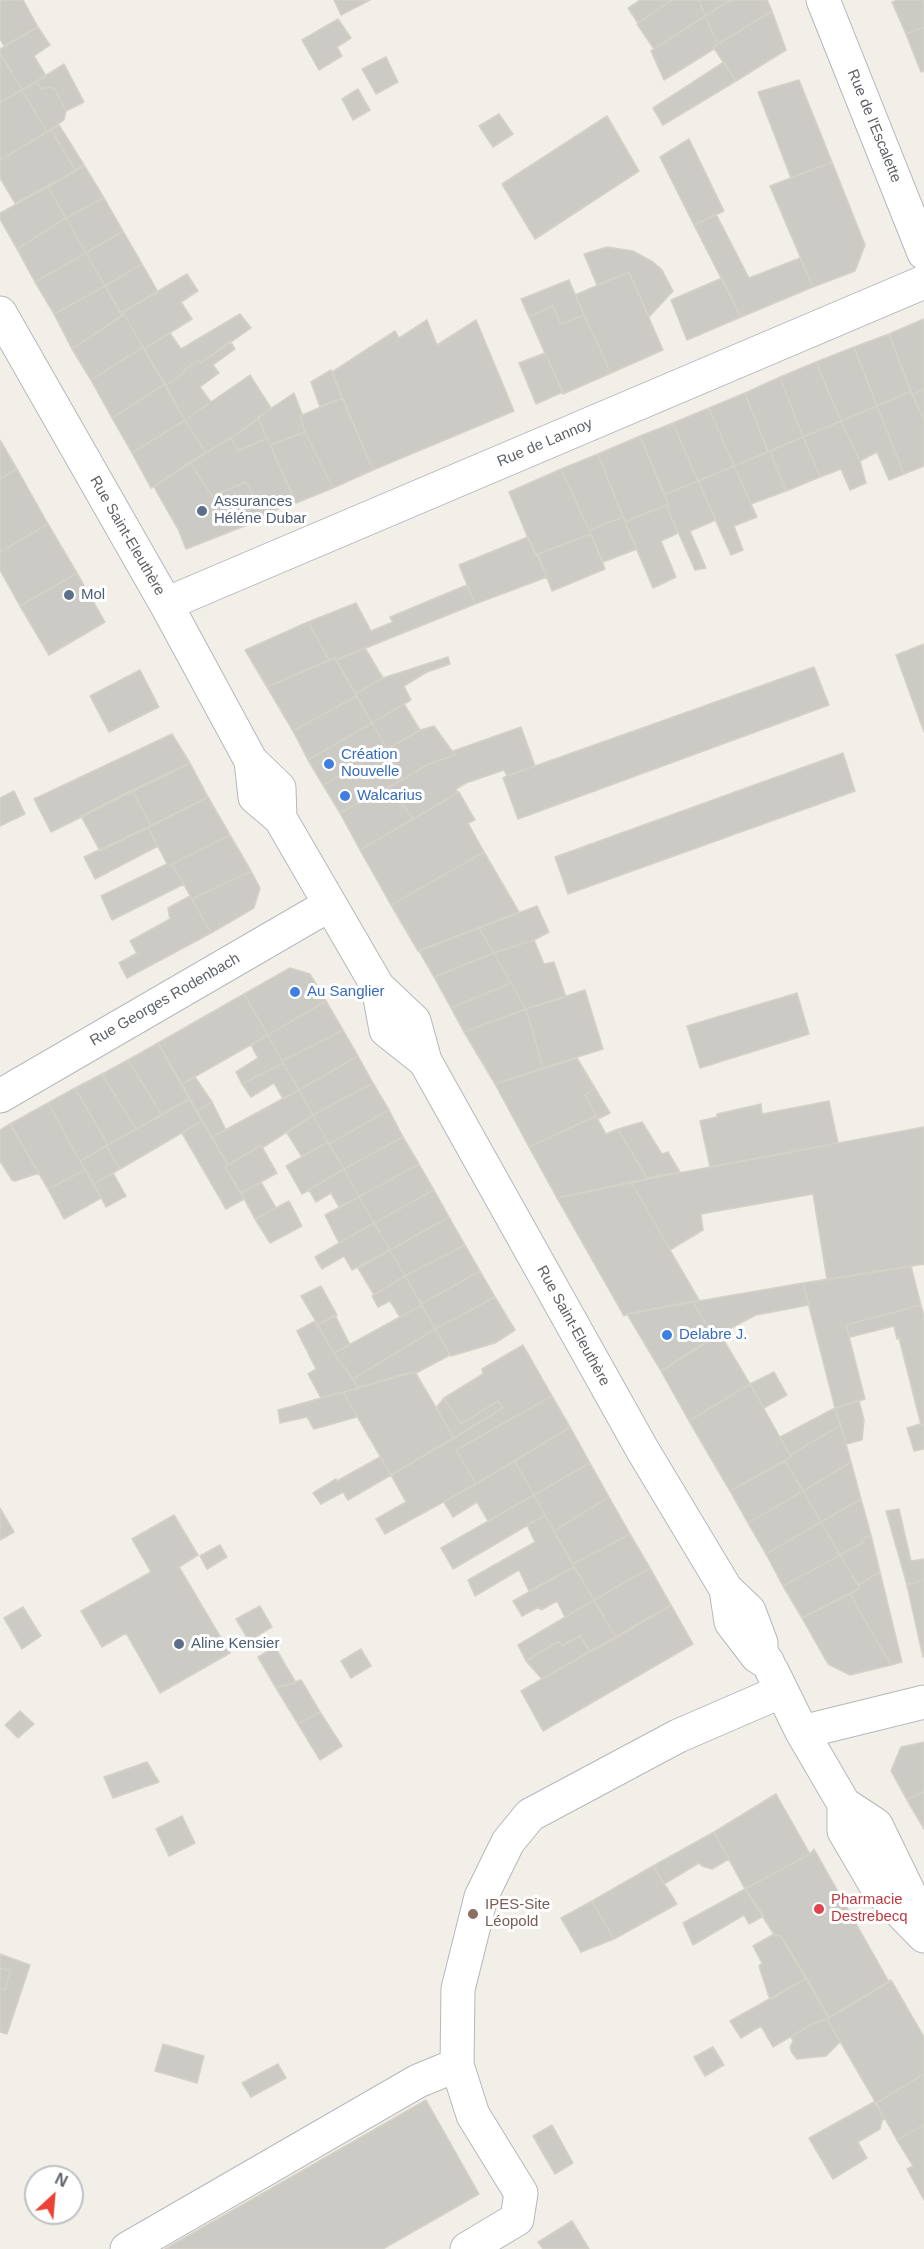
<!DOCTYPE html>
<meta charset="utf-8">
<style>
body{margin:0}
#map{position:relative;width:924px;height:2249px;overflow:hidden;background:#f1efe8;font-family:Arial,sans-serif}
canvas{display:block}
.north{position:absolute;left:24px;top:2165px;width:60px;height:60px;box-sizing:border-box;background:#fff;border:2px solid #bfc1c3;border-radius:50%;rotate:26deg;font-size:16px;font-weight:700;line-height:24px;text-align:center;color:#5f6368}
.north::after{content:'';display:block;margin:auto;width:21px;height:27px;background:#ea4335;clip-path:polygon(50% 0,100% 100%,50% 72%,0 100%)}
</style>
<div id="map">
<canvas width="924" height="2249"></canvas>
<div class="north">N</div>
</div>
<script>
const context = document.querySelector('canvas').getContext('2d');
context.lineJoin = 'round';
function paint(path, color) { context.fillStyle = color; context.fill(path, 'evenodd'); }
const shape = rows => new Path2D(rows.map(r => 'M' + r).join(''));
function trace(path, color, width, dash) { context.strokeStyle = color; context.lineWidth = width; context.lineCap = dash ? 'butt' : 'round'; context.setLineDash(dash || []); context.stroke(path); }
function write(font, color, halo, rows, align = 'center') {
  context.font = font + ' Arial,sans-serif'; context.lineWidth = 6; context.setLineDash([]); context.textBaseline = 'middle'; context.strokeStyle = halo; context.fillStyle = color; for (const [text, x, y, turn = 0] of rows) {
    context.save(); context.translate(x, y); context.rotate((+turn || 0) * Math.PI / 180); context.textAlign = isNaN(turn) ? turn : align; if (halo) context.strokeText(text, 0, 0); context.fillText(text, 0, 0); context.restore();
  }
}
const building = shape([
 [0,0,23,0,38,27,4,46,0,39,0,0],
 [334,0,370,0,341,15,334,0],
 [640,0,672,0,638,23,628,8,640,0],
 [672,0,699,0,705,16,654,49,637,24,672,0],
 [699,0,731,0,705,16,699,0],
 [731,0,767,0,772,11,718,44,705,16,731,0],
 [898,0,924,0,924,27,906,34,892,2,898,0],
 [772,11,786,50,736,81,713,47,772,11],
 [705,16,718,44,713,47,714,49,664,80,651,51,705,16],
 [338,19,351,38,337,47,342,56,319,70,302,40,338,19],
 [38,27,50,45,34,56,46,76,22,90,0,53,0,49,38,27],
 [924,27,924,71,921,72,906,34,924,27],
 [0,53,22,90,0,102,0,53],
 [386,57,398,82,376,94,362,69,386,57],
 [724,62,736,81,663,125,653,108,724,62],
 [64,64,84,102,66,111,55,89,50,87,41,89,37,81,64,64],
 [799,80,832,162,791,178,758,92,799,80],
 [37,81,41,89,50,87,55,89,66,111,64,120,47,132,22,90,37,81],
 [358,89,370,110,353,120,342,99,358,89],
 [22,90,47,132,0,160,0,102,22,90],
 [499,114,513,134,493,147,479,126,499,114],
 [607,116,639,171,535,239,502,184,607,116],
 [59,125,84,165,76,171,51,130,59,125],
 [51,130,76,171,15,203,0,178,0,160,51,130],
 [689,139,724,211,694,225,660,157,689,139],
 [832,162,865,245,855,271,813,287,770,186,832,162],
 [84,165,104,198,66,218,48,187,84,165],
 [48,187,66,218,17,249,0,219,0,213,48,187],
 [104,198,123,231,86,253,66,218,104,198],
 [716,214,749,278,800,258,813,287,741,317,694,225,716,214],
 [66,218,86,253,35,282,17,249,66,218],
 [123,231,142,264,105,286,86,253,123,231],
 [607,247,633,251,653,262,662,270,673,291,649,317,629,272,597,285,584,254,607,247],
 [86,253,105,286,54,314,35,282,86,253],
 [142,264,158,292,121,313,105,286,142,264],
 [629,272,663,350,611,373,575,295,629,272],
 [187,274,198,291,181,302,192,319,144,349,124,314,122,316,121,313,187,274],
 [722,278,741,317,687,340,671,300,722,278],
 [569,280,584,315,561,324,553,306,529,317,521,299,569,280],
 [105,286,122,316,72,349,54,314,105,286],
 [553,306,561,324,584,315,611,373,563,394,529,317,553,306],
 [124,314,143,347,91,380,72,349,124,314],
 [240,314,251,328,201,363,199,360,184,370,185,372,165,386,144,349,170,333,181,349,240,314],
 [924,319,924,389,912,395,889,334,924,319],
 [427,320,437,345,476,320,514,411,373,470,332,372,395,331,399,338,427,320],
 [889,334,911,391,877,406,854,347,889,334],
 [230,341,235,349,213,365,219,373,200,387,211,402,185,420,165,386,185,372,184,370,199,360,201,363,230,341],
 [143,347,165,384,112,418,91,380,143,347],
 [854,347,877,406,841,421,816,362,854,347],
 [545,353,563,392,536,404,519,363,545,353],
 [816,362,841,421,803,437,780,377,816,362],
 [331,370,342,398,320,407,311,382,331,370],
 [250,375,271,408,242,431,206,453,185,420,250,375],
 [780,377,803,437,768,452,745,393,780,377],
 [165,384,185,420,132,453,112,418,165,384],
 [924,389,924,420,912,395,924,389],
 [911,391,924,420,924,466,904,474,877,406,911,391],
 [294,393,302,414,300,416,305,432,270,445,258,417,294,393],
 [745,393,768,452,734,466,709,408,745,393],
 [342,398,373,470,333,488,305,432,300,416,342,398],
 [877,406,904,474,889,480,877,452,860,461,841,421,877,406],
 [709,408,734,466,698,481,673,423,709,408],
 [258,418,267,438,238,451,231,438,258,418],
 [185,420,206,453,151,488,132,453,185,420],
 [841,421,860,461,866,483,850,490,841,469,820,477,803,437,841,421],
 [673,423,698,481,664,495,640,436,673,423],
 [305,432,333,488,296,503,270,445,305,432],
 [640,436,669,504,625,522,598,454,640,436],
 [803,437,820,477,786,491,770,451,803,437],
 [231,438,238,451,267,438,295,502,263,515,246,482,212,496,190,462,231,438],
 [0,440,17,469,0,479,0,440],
 [770,451,786,491,751,504,734,466,770,451],
 [598,454,623,517,589,530,561,469,598,454],
 [190,462,212,496,246,482,265,518,186,549,179,531,154,487,190,462],
 [734,466,757,517,734,526,743,550,731,555,698,481,734,466],
 [17,469,48,524,0,552,0,479,17,469],
 [561,469,591,534,535,555,509,492,561,469],
 [698,481,716,520,690,531,706,568,695,570,666,505,669,504,664,495,698,481],
 [666,505,678,533,661,541,676,577,653,588,625,522,666,505],
 [623,517,637,549,603,562,589,530,623,517],
 [48,524,77,573,20,606,0,570,0,552,48,524],
 [591,534,605,569,552,591,538,554,591,534],
 [528,537,547,577,475,604,459,565,528,537],
 [77,573,105,622,49,655,20,606,77,573],
 [467,585,475,604,336,660,335,658,329,660,308,622,356,603,371,631,393,622,390,617,467,585],
 [308,622,329,660,267,687,245,650,308,622],
 [924,644,924,732,896,655,924,644],
 [365,648,383,678,355,694,336,660,365,648],
 [448,657,450,664,427,672,404,686,411,700,372,723,355,694,383,678,448,657],
 [335,658,357,696,293,731,267,687,335,658],
 [814,667,829,705,518,819,503,778,507,776,814,667],
 [140,670,159,707,109,732,90,696,140,670],
 [357,696,372,723,308,760,293,731,357,696],
 [404,704,420,730,387,749,372,723,404,704],
 [372,723,387,749,323,785,308,760,372,723],
 [434,726,455,755,429,764,403,779,387,749,420,730,434,726],
 [521,727,535,766,507,776,504,770,466,783,456,789,458,793,413,819,390,787,429,764,455,755,453,751,521,727],
 [172,734,190,763,51,832,34,799,172,734],
 [387,749,403,779,340,813,323,785,387,749],
 [843,753,855,791,568,894,555,857,843,753],
 [190,763,208,797,151,826,132,790,190,763],
 [403,779,390,787,413,819,360,850,340,813,403,779],
 [132,790,151,826,100,851,81,816,132,790],
 [14,791,25,814,0,826,0,798,14,791],
 [459,792,475,820,468,823,484,852,391,905,360,850,459,792],
 [208,797,230,835,168,866,148,827,208,797],
 [148,827,158,846,95,879,84,857,148,827],
 [230,835,251,871,192,899,172,864,230,835],
 [484,852,519,912,418,951,391,905,484,852],
 [167,864,168,866,172,864,184,884,112,920,101,896,167,864],
 [251,871,260,888,254,908,211,933,192,899,251,871],
 [190,896,211,933,127,978,119,963,137,953,130,941,170,919,168,908,190,896],
 [537,906,549,932,534,940,494,953,479,928,537,906],
 [479,928,494,953,434,977,419,951,479,928],
 [534,940,544,964,554,962,566,997,526,1009,494,953,534,940],
 [494,953,511,983,451,1008,434,977,494,953],
 [290,968,310,974,326,1001,268,1035,244,994,290,968],
 [511,983,526,1009,464,1032,451,1008,511,983],
 [585,990,603,1049,543,1068,526,1009,585,990],
 [797,993,809,1034,700,1068,687,1026,797,993],
 [244,994,268,1035,182,1084,158,1043,244,994],
 [326,1001,343,1030,282,1061,268,1035,326,1001],
 [526,1009,543,1068,495,1084,464,1032,526,1009],
 [343,1030,358,1056,299,1090,282,1061,343,1030],
 [268,1035,283,1063,242,1084,236,1072,258,1058,251,1045,268,1035],
 [158,1043,189,1099,162,1115,128,1060,158,1043],
 [358,1056,373,1083,313,1115,299,1090,358,1056],
 [577,1058,595,1088,585,1095,596,1116,529,1147,495,1084,577,1058],
 [128,1060,162,1115,136,1129,102,1074,128,1060],
 [283,1063,299,1090,283,1099,274,1083,251,1097,242,1084,283,1063],
 [102,1074,136,1129,108,1145,75,1088,102,1074],
 [195,1077,212,1102,197,1111,182,1084,195,1077],
 [373,1083,389,1110,329,1144,313,1115,373,1083],
 [75,1088,108,1145,80,1161,48,1103,75,1088],
 [595,1088,610,1113,598,1119,585,1095,595,1088],
 [299,1090,313,1115,262,1148,261,1145,228,1165,212,1137,299,1090],
 [189,1099,202,1121,120,1169,106,1146,189,1099],
 [829,1101,838,1143,710,1167,700,1121,717,1117,717,1114,761,1104,762,1114,829,1101],
 [212,1102,226,1130,212,1137,197,1111,212,1102],
 [48,1103,85,1170,48,1189,10,1124,48,1103],
 [389,1110,403,1137,344,1169,329,1144,389,1110],
 [313,1115,328,1142,302,1157,287,1133,313,1115],
 [596,1116,606,1134,618,1129,647,1178,645,1180,557,1198,529,1147,596,1116],
 [202,1121,228,1165,225,1167,244,1199,226,1209,182,1133,202,1121],
 [642,1122,662,1154,668,1152,680,1172,647,1178,618,1129,642,1122],
 [10,1124,39,1173,15,1181,12,1180,0,1161,0,1130,10,1124],
 [924,1127,924,1264,827,1280,813,1194,701,1214,703,1230,670,1250,631,1182,924,1127],
 [403,1137,419,1164,359,1197,344,1169,403,1137],
 [328,1142,344,1169,302,1194,286,1166,328,1142],
 [261,1145,277,1173,241,1193,225,1167,261,1145],
 [106,1146,120,1169,94,1184,80,1161,106,1146],
 [419,1164,434,1190,374,1223,359,1197,419,1164],
 [344,1169,359,1197,339,1207,331,1193,316,1202,309,1190,344,1169],
 [85,1170,101,1198,64,1219,48,1189,85,1170],
 [113,1173,126,1196,106,1207,94,1184,113,1173],
 [261,1182,276,1208,255,1219,241,1193,261,1182],
 [631,1182,670,1250,699,1300,627,1314,624,1316,557,1198,631,1182],
 [434,1190,449,1217,390,1250,374,1223,434,1190],
 [359,1197,374,1223,339,1243,325,1215,359,1197],
 [289,1201,302,1226,270,1243,255,1219,289,1201],
 [449,1217,465,1245,405,1276,390,1250,449,1217],
 [374,1223,390,1250,352,1270,344,1256,322,1269,315,1257,374,1223],
 [465,1245,480,1271,421,1304,405,1276,465,1245],
 [390,1250,405,1276,374,1295,358,1268,390,1250],
 [911,1266,921,1305,846,1325,865,1399,835,1408,803,1283,911,1266],
 [480,1271,495,1297,435,1329,421,1304,480,1271],
 [405,1276,422,1305,400,1317,390,1301,378,1307,372,1296,405,1276],
 [803,1283,809,1305,756,1315,714,1337,693,1302,803,1283],
 [321,1286,337,1315,318,1325,301,1296,321,1286],
 [495,1297,515,1330,495,1343,451,1356,435,1329,495,1297],
 [693,1302,714,1337,661,1371,627,1314,693,1302],
 [422,1305,435,1329,353,1379,334,1353,422,1305],
 [921,1305,924,1316,924,1425,921,1425,899,1338,897,1339,894,1326,850,1337,846,1325,921,1305],
 [335,1315,350,1345,334,1353,318,1325,335,1315],
 [315,1321,334,1353,359,1388,321,1398,308,1374,316,1369,297,1331,315,1321],
 [435,1329,450,1355,416,1373,415,1372,400,1375,359,1388,353,1379,435,1329],
 [720,1334,750,1384,689,1421,661,1371,720,1334],
 [523,1345,552,1396,456,1450,476,1484,385,1534,376,1519,406,1502,391,1475,503,1408,498,1401,461,1424,444,1398,483,1374,482,1369,523,1345],
 [415,1372,454,1438,391,1475,343,1392,415,1372],
 [774,1372,787,1395,764,1408,750,1384,774,1372],
 [750,1384,791,1457,730,1491,689,1421,750,1384],
 [343,1392,357,1417,314,1429,307,1417,280,1423,278,1410,343,1392],
 [552,1396,570,1427,476,1484,456,1450,552,1396],
 [444,1398,461,1424,498,1401,503,1408,454,1438,436,1408,444,1398],
 [859,1401,864,1420,862,1440,846,1444,835,1408,859,1401],
 [835,1408,841,1425,790,1455,780,1437,835,1408],
 [920,1424,921,1425,924,1425,924,1449,914,1451,907,1428,920,1424],
 [841,1425,851,1462,803,1491,785,1461,791,1457,790,1455,841,1425],
 [570,1427,590,1463,534,1495,515,1461,570,1427],
 [380,1457,391,1475,348,1500,343,1492,321,1504,313,1493,336,1479,337,1481,380,1457],
 [515,1461,534,1495,488,1521,477,1502,453,1517,444,1502,515,1461],
 [785,1461,803,1491,748,1523,730,1491,785,1461],
 [851,1462,861,1499,821,1522,803,1491,851,1462],
 [590,1463,609,1497,554,1531,534,1495,590,1463],
 [803,1491,821,1522,766,1554,748,1523,803,1491],
 [534,1495,545,1515,453,1569,441,1548,534,1495],
 [609,1497,630,1534,573,1564,554,1531,609,1497],
 [861,1499,871,1535,861,1540,863,1543,840,1555,821,1522,861,1499],
 [0,1508,14,1532,0,1540,0,1508],
 [899,1509,911,1561,924,1559,924,1580,907,1585,886,1511,899,1509],
 [174,1515,198,1555,179,1567,230,1653,160,1693,126,1633,102,1647,81,1611,151,1572,132,1539,174,1515],
 [545,1515,574,1567,529,1591,519,1570,475,1596,468,1580,535,1542,527,1525,545,1515],
 [821,1522,840,1555,783,1586,766,1554,821,1522],
 [630,1534,650,1568,594,1600,573,1564,630,1534],
 [871,1535,880,1572,858,1585,840,1555,863,1543,861,1540,871,1535],
 [220,1545,227,1557,207,1569,200,1556,220,1545],
 [840,1555,860,1588,802,1618,783,1586,840,1555],
 [574,1567,594,1600,565,1617,557,1601,541,1610,539,1607,522,1616,513,1601,574,1567],
 [650,1568,671,1605,616,1638,594,1600,650,1568],
 [880,1572,902,1662,891,1665,850,1594,860,1588,858,1585,880,1572],
 [924,1580,924,1657,923,1657,907,1585,924,1580],
 [850,1594,891,1665,850,1675,828,1664,802,1618,850,1594],
 [594,1600,616,1638,590,1652,580,1636,562,1646,559,1641,526,1661,518,1645,594,1600],
 [671,1605,693,1644,543,1731,521,1691,671,1605],
 [260,1606,272,1627,249,1641,236,1619,260,1606],
 [23,1607,41,1636,22,1649,4,1618,23,1607],
 [580,1636,590,1652,542,1679,526,1661,559,1641,562,1646,580,1636],
 [275,1647,296,1683,276,1688,258,1657,275,1647],
 [361,1649,371,1666,351,1678,341,1661,361,1649],
 [301,1680,320,1712,298,1724,276,1688,301,1680],
 [20,1711,34,1724,18,1738,5,1725,20,1711],
 [320,1712,342,1746,320,1760,298,1724,320,1712],
 [924,1742,924,1791,907,1800,891,1771,901,1747,924,1742],
 [147,1762,159,1782,113,1798,104,1777,147,1762],
 [924,1791,924,1829,907,1800,924,1791],
 [776,1794,810,1854,745,1889,714,1832,776,1794],
 [182,1816,195,1843,169,1856,156,1829,182,1816],
 [714,1832,729,1859,712,1869,702,1866,699,1863,664,1884,653,1866,714,1832],
 [814,1849,889,1982,829,2018,780,1935,775,1936,745,1889,810,1854,814,1849],
 [653,1866,677,1904,614,1939,592,1901,653,1866],
 [745,1889,764,1916,749,1924,744,1915,693,1945,683,1923,745,1889],
 [592,1901,614,1939,581,1952,561,1918,592,1901],
 [774,1934,775,1936,780,1935,807,1978,770,2000,759,1966,762,1963,753,1946,774,1934],
 [0,1954,30,1965,7,2034,0,2032,0,1988,5,1990,10,1971,0,1968,0,1954],
 [0,1968,10,1971,5,1990,0,1988,0,1968],
 [807,1978,829,2018,814,2023,773,2047,761,2026,741,2038,730,2021,807,1978],
 [891,1980,924,2037,924,2074,876,2103,827,2019,891,1980],
 [827,2019,840,2042,826,2056,797,2059,792,2053,790,2047,793,2041,791,2037,814,2023,827,2019],
 [163,2044,204,2056,197,2083,155,2071,163,2044],
 [713,2047,724,2065,705,2076,694,2057,713,2047],
 [278,2064,286,2078,251,2097,242,2083,278,2064],
 [924,2074,924,2125,897,2140,876,2103,924,2074],
 [426,2100,479,2194,383,2249,165,2249,426,2100],
 [874,2102,885,2119,882,2120,880,2129,858,2142,867,2158,833,2179,809,2138,874,2102],
 [552,2125,573,2163,555,2174,533,2136,552,2125],
 [924,2125,924,2200,907,2169,913,2166,897,2140,924,2125],
 [572,2221,589,2249,543,2249,538,2242,572,2221]
]);
paint(building, '#cccac5');
trace(building, '#d6d1c6', 1.5);
const minor = shape([
 [823,0,924,253],
 [0,313,166,604,251,761,279,788,280,818],
 [166,604,924,282],
 [251,761,255,797,280,818,378,987],
 [425,1061,386,1030,378,987,414,1021,425,1061,642,1449,726,1589],
 [0,1096,329,905],
 [726,1589,749,1611,761,1643,761,1653,768,1663,757,1656,731,1622,726,1589],
 [772,1671,802,1732,844,1804],
 [802,1732,924,1702],
 [923,1935,878,1889,844,1831,844,1804,876,1825,908,1891,924,1936],
 [127,2249,418,2081,457,2065],
 [467,2249,517,2219,521,2193,473,2115,457,2065,458,1989,481,1897,508,1842,530,1815,678,1736,782,1691]
]);
trace(minor, '#b5b8bc', 35);
trace(minor, '#fff', 33);
for (const [x, y, r, color] of [
 [202,511,6,"#5c6f8a"],
 [69,595,6,"#5c6f8a"],
 [329,764,6,"#3f7fe0"],
 [345,796,6,"#3f7fe0"],
 [295,992,6,"#3f7fe0"],
 [667,1335,6,"#3f7fe0"],
 [179,1644,6,"#5c6f8a"],
 [819,1909,6,"#e0444e"],
 [473,1914,6,"#8d6e63"]
]) { const dot = new Path2D(); dot.arc(x, y, r, 0, 2 * Math.PI); context.fillStyle = color; context.fill(dot); trace(dot, '#fff', 2); }
write('15px', '#5f6368', '#fff', [
 ["Rue de l'Escalette",874,126,68],
 ["Rue de Lannoy",545,443,-23],
 ["Rue Saint-Eleuthère",127,536,60],
 ["Rue Georges Rodenbach",165,1000,-30],
 ["Rue Saint-Eleuthère",573,1326,61]
]);
write('15px', '#4e5e75', '#fff', [
 ["Assurances",214,502],
 ["Héléne Dubar",214,519],
 ["Mol",81,595],
 ["Aline Kensier",191,1644]
], 'left');
write('15px', '#366cbe', '#fff', [
 ["Création",341,755],
 ["Nouvelle",341,772],
 ["Walcarius",357,796],
 ["Au Sanglier",307,992],
 ["Delabre J.",679,1335]
], 'left');
write('15px', '#be3a42', '#fff', [
 ["Pharmacie",831,1900],
 ["Destrebecq",831,1917]
], 'left');
write('15px', '#785e54', '#fff', [
 ["IPES-Site",485,1905],
 ["Léopold",485,1922]
], 'left');
</script>
